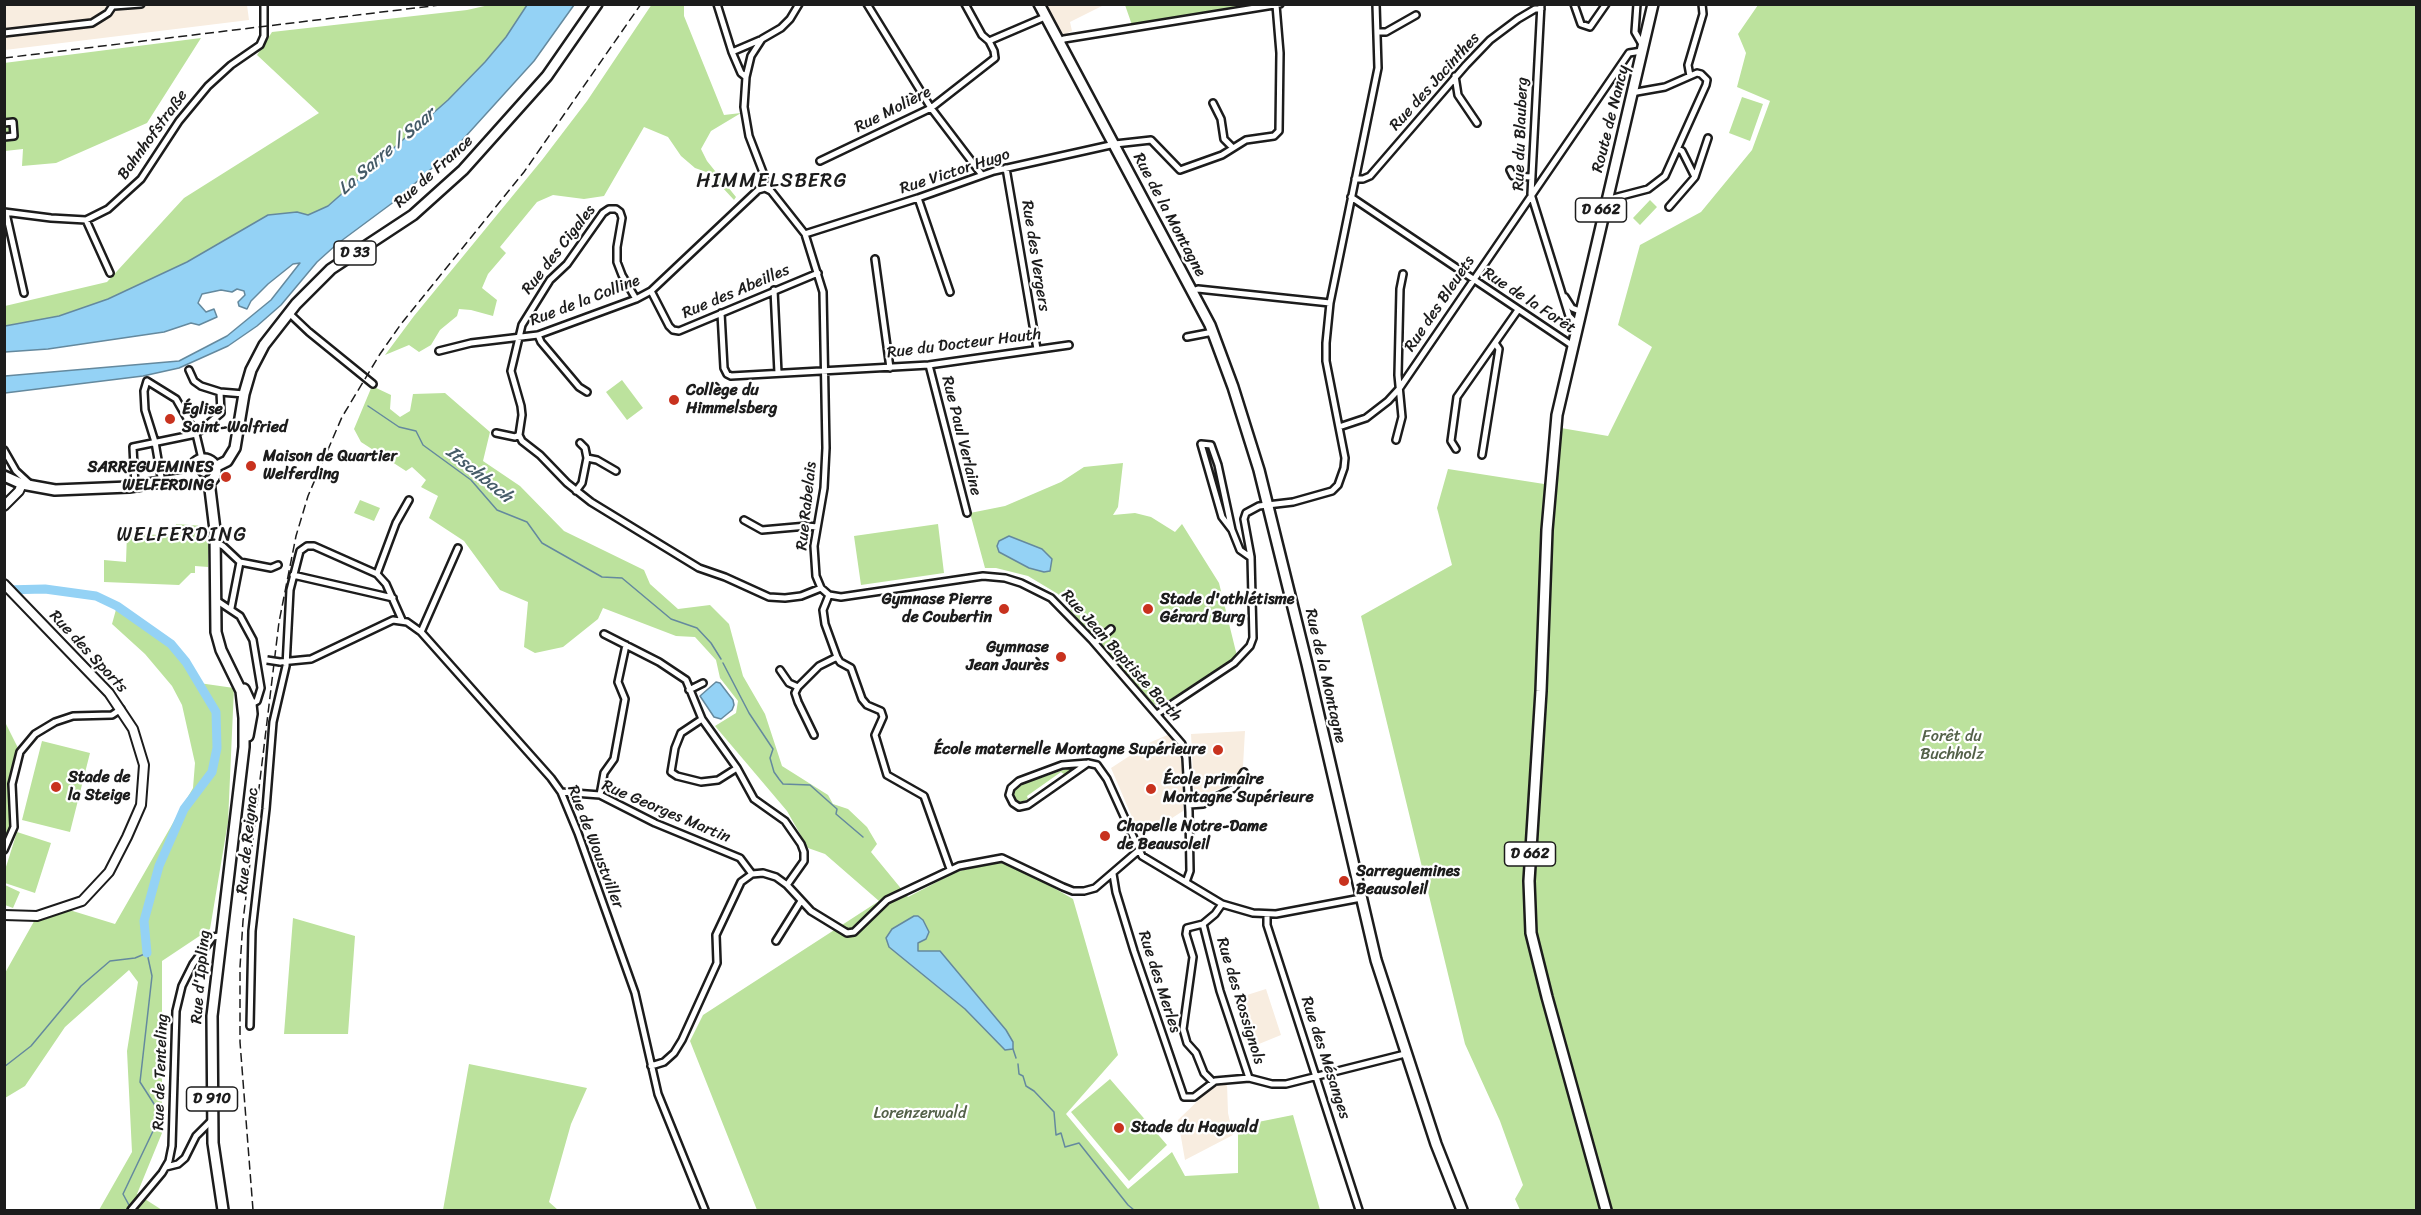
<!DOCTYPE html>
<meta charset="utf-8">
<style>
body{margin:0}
#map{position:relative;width:2421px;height:1215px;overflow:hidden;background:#fff;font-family:Sriracha,sans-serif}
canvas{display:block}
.frame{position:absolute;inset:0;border:6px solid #1c1c1c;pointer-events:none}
</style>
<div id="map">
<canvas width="2421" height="1215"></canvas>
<div class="frame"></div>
</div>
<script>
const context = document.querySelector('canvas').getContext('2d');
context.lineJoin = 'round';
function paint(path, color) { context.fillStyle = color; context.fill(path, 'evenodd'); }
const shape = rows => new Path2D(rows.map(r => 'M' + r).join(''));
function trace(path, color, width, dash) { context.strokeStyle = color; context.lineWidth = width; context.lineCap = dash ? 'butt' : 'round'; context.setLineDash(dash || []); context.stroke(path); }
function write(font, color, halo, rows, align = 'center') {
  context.font = font + ' Sriracha,sans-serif'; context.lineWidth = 4.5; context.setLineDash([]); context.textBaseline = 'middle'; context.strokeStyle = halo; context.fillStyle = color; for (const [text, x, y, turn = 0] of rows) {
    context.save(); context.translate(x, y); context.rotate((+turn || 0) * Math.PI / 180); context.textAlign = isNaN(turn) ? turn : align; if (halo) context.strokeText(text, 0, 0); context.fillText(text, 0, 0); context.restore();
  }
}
paint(shape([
 [4,5,247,5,249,20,5,50],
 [1045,5,1104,5,1070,22,1072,31,1061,36],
 [1245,731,1243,766,1231,785,1205,794,1194,794,1191,734],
 [1170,734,1178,748,1182,763,1183,811,1141,838,1111,768,1151,742],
 [1266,989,1281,1035,1254,1046,1246,1043,1240,1022,1244,1020,1241,1012,1244,1009,1247,995],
 [1227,1083,1228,1113,1233,1135,1185,1160,1178,1120,1212,1087]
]), '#f8ede0');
paint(shape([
 [652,4,684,5,684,16,724,115,741,113,711,131,701,149,707,161,736,197,734,200,709,173,695,168,681,156,668,137,644,127,604,196,584,199,553,195,537,202,500,247,506,253,488,274,482,288,497,300,493,316,471,310,459,309,457,316,440,330,431,345,419,352,409,345,385,355,414,316,542,160,587,101],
 [1257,4,1132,25,1125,5],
 [489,5,527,5,506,37,485,62,448,100,328,206,308,215,297,212,108,299,59,316,5,326,5,306,107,282,184,198,319,113,257,55,272,32,467,10],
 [1758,5,2416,5,2416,1210,1520,1210,1515,1199,1523,1185,1500,1121,1465,1044,1361,616,1452,565,1437,508,1448,469,1557,486,1561,428,1608,436,1652,347,1618,325,1640,245,1701,212,1752,150,1770,101,1737,87,1746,53,1738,34],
 [201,38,147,123,56,163,22,166,23,149,5,151,4,63],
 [1742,97,1763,104,1750,141,1729,133],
 [1650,200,1657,207,1640,225,1633,218],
 [622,380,643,408,627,420,606,392],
 [372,386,391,395,390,409,400,417,410,411,413,394,445,393,490,432,483,461,520,486,564,531,644,570,650,584,678,609,710,605,729,624,743,676,765,714,782,766,828,795,833,804,848,809,867,827,877,844,871,852,908,897,956,872,996,862,1016,866,1073,899,1118,1055,1066,1114,1128,1189,1172,1152,1185,1176,1238,1173,1238,1126,1293,1115,1320,1210,757,1210,690,1041,703,1015,879,901,825,854,808,848,787,811,715,726,736,713,738,701,720,678,716,660,695,637,676,636,603,608,598,619,563,647,535,653,524,647,528,602,500,590,464,541,429,518,438,496,421,487,426,480,412,467,406,471,361,442,354,429],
 [1123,463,1118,507,1113,515,1135,513,1151,517,1175,532,1182,524,1219,583,1237,656,1160,706,1154,704,1101,645,1103,642,1095,634,1092,635,1070,610,1071,608,1058,594,1028,576,996,568,985,568,970,513,1005,506,1061,482,1084,467],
 [360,500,380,508,374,521,354,513],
 [176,524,204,526,209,528,208,567,195,566,195,573,191,573,179,585,104,582,104,560,126,562,127,533,175,536],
 [938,524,944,573,861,585,854,536],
 [117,606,171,644,199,683,234,688,228,822,210,929,162,961,162,1133,137,1194,162,1210,99,1210,132,1152,127,1051,138,982,129,970,65,1027,25,1086,5,1098,5,973,37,916,63,908,115,924,193,788,195,763,182,705,172,686,145,654,112,624],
 [5,722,20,752,12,784,14,827,5,850],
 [42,741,90,753,70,832,22,820],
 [1072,767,1074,768,1065,775,1061,772,1027,796,1028,799,1021,802,1015,799,1013,792,1017,786],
 [17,832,51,843,35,893,5,883,5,870],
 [5,885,20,892,13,908,5,905],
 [293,918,355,936,348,1034,284,1034],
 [469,1064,587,1088,571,1124,549,1202,558,1210,443,1210],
 [1110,1079,1167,1145,1129,1181,1071,1112]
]), '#bce29d');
const water = shape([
 [527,5,574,5,534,61,456,147,395,201,337,244,317,262,281,305,257,326,228,346,179,368,143,376,5,393,5,376,179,361,227,336,271,300,300,263,293,264,268,284,251,301,247,309,239,306,238,302,245,295,244,291,237,289,232,292,221,290,202,294,198,303,206,312,214,309,217,317,199,325,191,323,164,332,48,349,5,352,5,326,59,316,108,299,187,262,268,215,297,212,308,215,328,206,448,100,485,62,506,37,527,5],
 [1009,536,1042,549,1052,559,1050,571,1044,572,1029,568,999,552,997,546,999,541,1009,536],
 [716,682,720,683,733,700,734,705,732,710,721,719,714,717,700,696,716,682],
 [914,916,918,916,923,920,929,932,926,939,918,943,918,951,940,951,1006,1030,1013,1042,1013,1049,1005,1050,965,1009,889,947,886,938,892,929,914,916]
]);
paint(water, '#94d2f5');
trace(water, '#64899e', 1.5);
trace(shape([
 [368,406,399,427,416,431,423,445,471,480,497,510,527,522,542,543,602,577,622,578,671,619,697,628,711,643,721,659],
 [723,663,749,713,773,749,770,758,774,772,779,779,783,784,810,785,837,809,836,814,863,837],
 [1013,1049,1016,1058],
 [1018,1064,1019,1074,1023,1076,1026,1086,1034,1091,1054,1112,1056,1135,1061,1133,1065,1147,1079,1143,1128,1205,1134,1210],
 [4,1067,31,1046,81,986,110,961,135,958,147,953,152,976,140,1082,156,1107,154,1129,123,1194,130,1207]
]), '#64899e', 1.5);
trace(shape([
 [4,590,45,589,96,596,117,606,171,644,186,662,216,712,217,748,212,772,184,809,159,866,144,921,147,953]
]), '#94d2f5', 9);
const street = shape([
 [717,4,732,52,741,73,746,77],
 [799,4,790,19,781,28,762,39,751,56,746,77,744,107,749,136,764,175,765,188,771,191,805,234,823,292,826,448,824,488,814,546,816,576,821,588,829,595,841,597,983,576,1005,578,1021,583,1051,598,1092,640,1182,744,1186,758,1189,812,1190,871,1186,882],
 [867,4,931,108,982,175],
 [965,4,982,35,989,41],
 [1541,4,1531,194,1569,316,1578,325],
 [1574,4,1581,24,1590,27,1606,4],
 [1637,4,1635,32,1643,46],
 [114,6,141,4],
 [1378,32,1386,32,1416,15],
 [4,33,92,23,108,13,114,4],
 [1059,42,1064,39,1280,4],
 [732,52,760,40],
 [1455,76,1458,95,1477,123],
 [1631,93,1665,87,1690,76,1688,65,1703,14,1702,4],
 [1213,103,1221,119,1224,139,1232,147],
 [4,123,13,122,14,136,4,137],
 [820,161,931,108,995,58,994,51,989,41,1045,17],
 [1006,168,1037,349],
 [1510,170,1513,176,1532,177],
 [1695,177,1708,138],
 [1355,179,1363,179,1370,176,1466,65,1490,40,1518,19,1535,9,1541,9],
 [1351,197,1573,346],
 [918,198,950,292],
 [1606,200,1648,189,1665,176,1706,85,1707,80,1701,74,1697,73,1690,76],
 [1669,207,1695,177,1682,151,1678,149],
 [4,212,51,218,86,220,108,209,141,179,179,121,208,86,231,65,260,45,264,36,264,4],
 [6,213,24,293],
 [86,220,110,273],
 [805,234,918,198,994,171,1115,144,1151,140,1180,170,1222,155,1246,140,1274,136,1279,131,1280,53,1276,5],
 [875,259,890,368],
 [774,290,778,373],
 [651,291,669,326,673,330,679,331,818,273],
 [1192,291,1198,289,1330,303],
 [1565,297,1572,308,1582,312],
 [636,299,622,275,617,262,617,247,622,218,620,212,616,209,609,209,603,213,567,264,550,280,522,325,511,371,521,406,522,415,519,435,522,441,540,455,567,483,591,502,699,568,725,577,769,597,785,598,801,596,821,588],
 [289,313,309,332,373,384],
 [721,313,724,368,727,374,731,376,929,365,1069,345],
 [538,335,541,342,579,387,587,392],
 [1187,337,1213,332],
 [439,351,471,343,538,335,636,299,651,291,758,190,765,188],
 [929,365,967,513],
 [189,370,194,381,201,386,220,392,244,394],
 [1339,427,1366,418,1388,401,1399,389,1629,53,1642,51],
 [496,433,515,437,519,435],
 [1396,440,1402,417,1398,375,1400,289,1403,274],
 [1456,449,1451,441,1457,397,1518,310],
 [4,450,16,471,30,484],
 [1482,455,1499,349,1495,343],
 [587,458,597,460,616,471],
 [162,483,155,442,145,410,144,391,147,381,176,399,196,434,202,459],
 [135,486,133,447,196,434,221,413,220,392],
 [576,491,582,483,587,458,585,448,580,443],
 [744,520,762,530,807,526,817,527],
 [1232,530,1218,465,1211,445,1201,444,1222,517,1232,530,1240,550,1250,557],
 [215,542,223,546,240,562,271,568,278,565],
 [377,574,396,523,409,500],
 [293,575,393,598],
 [829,595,823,610,825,624,837,657,840,662,851,668,862,699,867,705,881,711,883,717,875,735,887,775,924,796,950,869],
 [216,600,240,616,253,640,261,688,257,701,251,704],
 [231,608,240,562],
 [421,632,458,548],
 [604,634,659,662,686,680,702,719,737,768,754,799,785,821,801,844,804,852,804,861,787,885],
 [1095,643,1111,629],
 [280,662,311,659,393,620,407,622,421,632,551,778,561,792,578,833,635,993,658,1094,705,1210],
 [780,670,789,683,798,687,819,666,837,657],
 [798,687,795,693,798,702,814,735],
 [689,690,703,683],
 [1157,714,1234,663,1250,646,1253,638,1251,557,1244,519,1246,513,1259,506,1293,502,1332,491,1338,485,1344,468,1345,458,1326,361,1326,343,1330,303,1378,68,1376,4],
 [702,719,681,733,675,748,671,772,677,776,701,782,718,780,737,768],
 [1088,763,1028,805,1019,807,1013,803,1009,795,1011,788,1019,781,1062,765,1088,763,1097,765,1107,779,1142,856,1222,904,1253,913,1276,914,1361,898],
 [561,792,600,795,655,823,740,858,752,874],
 [600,795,604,773,614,759,625,699,618,682,626,645],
 [1189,805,1203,804,1234,788,1244,772],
 [4,850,14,827,12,784,20,752,35,734,55,722,73,716,112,715,121,709],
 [1113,874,1116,892,1134,951,1184,1097,1194,1097,1215,1081,1249,1078,1272,1084,1286,1084,1405,1054],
 [1222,904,1215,914,1203,924,1220,991,1249,1078],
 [1267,914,1267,925,1359,1210],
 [1203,924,1187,928,1186,934,1193,957,1183,1029,1187,1043,1196,1053,1204,1073,1213,1082],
 [776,941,801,901],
 [250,1026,252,931,266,809,273,722,286,666,290,590,300,551,307,546,314,546,377,574,386,584,402,620],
 [651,1066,664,1062,674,1053,682,1040,717,963,716,935,741,882,752,874,763,873,776,877,787,885,811,911,847,933,854,932,887,900,959,866,1002,858,1063,887,1073,891,1084,891,1095,888,1138,851],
 [166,1167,178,1164,185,1158,196,1136,213,1119],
 [131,1210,162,1173,169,1161,172,1146,176,1011,182,986,193,964,213,937,219,936]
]);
const secondary = shape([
 [4,506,19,491,22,484],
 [4,584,109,693,133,729,144,765,141,805,127,837,109,872,82,901,37,916,4,915]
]);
const primary = shape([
 [1039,4,1210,325,1233,387,1259,470,1307,664,1376,960,1436,1144,1462,1210],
 '192 471a12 12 0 1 1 24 0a12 12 0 1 1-24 0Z',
 [215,467,227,461,235,448,244,394,251,370,264,345,296,304,331,269,413,215,463,170,547,76,597,4],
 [4,476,22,484,55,490,129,487,193,477],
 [209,481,215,530,216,632,221,650,241,691,244,718,244,747,212,1016,213,1143,223,1210],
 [244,689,251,704,252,714,248,736],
 [1606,1210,1547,997,1531,933,1529,881,1541,691,1547,530,1557,415,1653,4]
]);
trace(street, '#1c1c1c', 10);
trace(secondary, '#1c1c1c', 12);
trace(primary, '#1c1c1c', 14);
trace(street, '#fff', 5);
trace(secondary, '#fff', 8);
trace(primary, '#fff', 9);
trace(shape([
 [4,58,448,4],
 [253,1210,240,1042,240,967,243,921,279,622,296,536,308,496,342,417,380,354,401,324,524,172,641,4]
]), '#1c1c1c', 1.5, [9, 4.5]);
const streetBridge = shape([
 [267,660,280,662]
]);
trace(streetBridge, '#1c1c1c', 10, []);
trace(streetBridge, '#fff', 5);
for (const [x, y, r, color] of [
 [674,400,6,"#c8321e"],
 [170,419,6,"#c8321e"],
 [251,466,6,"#c8321e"],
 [226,477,6,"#c8321e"],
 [1004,609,6,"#c8321e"],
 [1148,609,6,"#c8321e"],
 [1061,657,6,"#c8321e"],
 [1218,750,6,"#c8321e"],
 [56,787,6,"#c8321e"],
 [1151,789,6,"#c8321e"],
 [1105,836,6,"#c8321e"],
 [1344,881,6,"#c8321e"],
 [1119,1128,6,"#c8321e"]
]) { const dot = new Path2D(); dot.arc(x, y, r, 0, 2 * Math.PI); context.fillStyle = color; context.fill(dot); trace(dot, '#fff', 2); }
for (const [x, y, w] of [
 [1601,210,51],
 [355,253,42],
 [1530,854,51],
 [212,1099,51]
]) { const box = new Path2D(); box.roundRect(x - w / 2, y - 12, w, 24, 4.5); context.fillStyle = '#fff'; context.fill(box); trace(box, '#1c1c1c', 1.5); }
write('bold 15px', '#1c1c1c', null, [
 ["D 662",1601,210],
 ["D 33",355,253],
 ["D 662",1530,854],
 ["D 910",212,1099]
]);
write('16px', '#1c1c1c', '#fff', [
 ["Rue des Jacinthes",1435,82,-48],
 ["Rue Molière",893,110,-27],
 ["Route de Nancy",1611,119,-76],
 ["Rue du Blauberg",1521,134,-88],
 ["Bahnhofstraße",153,135,-54],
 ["Rue de France",434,172,-42],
 ["Rue Victor Hugo",955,172,-18],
 ["Rue de la Montagne",1169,215,62],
 ["Rue des Cigales",559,250,-52],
 ["Rue des Vergers",1035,256,81],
 ["Rue des Abeilles",736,292,-23],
 ["Rue de la Colline",585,301,-21],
 ["Rue de la Forêt",1529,301,33],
 ["Rue des Bleuets",1440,304,-56],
 ["Rue du Docteur Hauth",964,344,-7],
 ["Rue Paul Verlaine",961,436,76],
 ["Rue Rabelais",807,506,-84],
 ["Rue des Sports",88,652,47],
 ["Rue Jean Baptiste Barth",1121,656,48],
 ["Rue de la Montagne",1325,676,77],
 ["Rue Georges Martin",666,812,23],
 ["Rue de Reignac",248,841,-84],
 ["Rue de Woustviller",595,847,69],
 ["Rue d'Ippling",201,977,-85],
 ["Rue des Merles",1159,982,72],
 ["Rue des Rossignols",1240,1001,73],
 ["Rue des Mésanges",1325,1058,72],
 ["Rue de Tenteling",161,1072,-88]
]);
write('bold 16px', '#1c1c1c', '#fff', [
 ["Collège du",686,391],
 ["Himmelsberg",686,409],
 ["Église",182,410],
 ["Saint-Walfried",182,428],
 ["Maison de Quartier",263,457],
 ["Welferding",263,475],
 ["SARREGUEMINES",214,468,"right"],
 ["WELFERDING",214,486,"right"],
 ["Gymnase Pierre",992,600,"right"],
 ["de Coubertin",992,618,"right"],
 ["Stade d'athlétisme",1160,600],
 ["Gérard Burg",1160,618],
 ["Gymnase",1049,648,"right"],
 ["Jean Jaurès",1049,666,"right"],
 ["École maternelle Montagne Supérieure",1206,750,"right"],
 ["Stade de",68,778],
 ["la Steige",68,796],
 ["École primaire",1163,780],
 ["Montagne Supérieure",1163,798],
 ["Chapelle Notre-Dame",1117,827],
 ["de Beausoleil",1117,845],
 ["Sarreguemines",1356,872],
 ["Beausoleil",1356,890],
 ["Stade du Hagwald",1131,1128]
], 'left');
write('16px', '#546149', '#fff', [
 ["Forêt du",1952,737],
 ["Buchholz",1952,755],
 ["Lorenzerwald",920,1114]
]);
write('italic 18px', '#465c68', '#fff', [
 ["La Sarre / Saar",387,152,-41],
 ["Itschbach",479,475,39]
]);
context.letterSpacing = '1.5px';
write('20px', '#1c1c1c', '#fff', [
 ["HIMMELSBERG",772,182],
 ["WELFERDING",182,536]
]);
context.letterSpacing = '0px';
</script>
